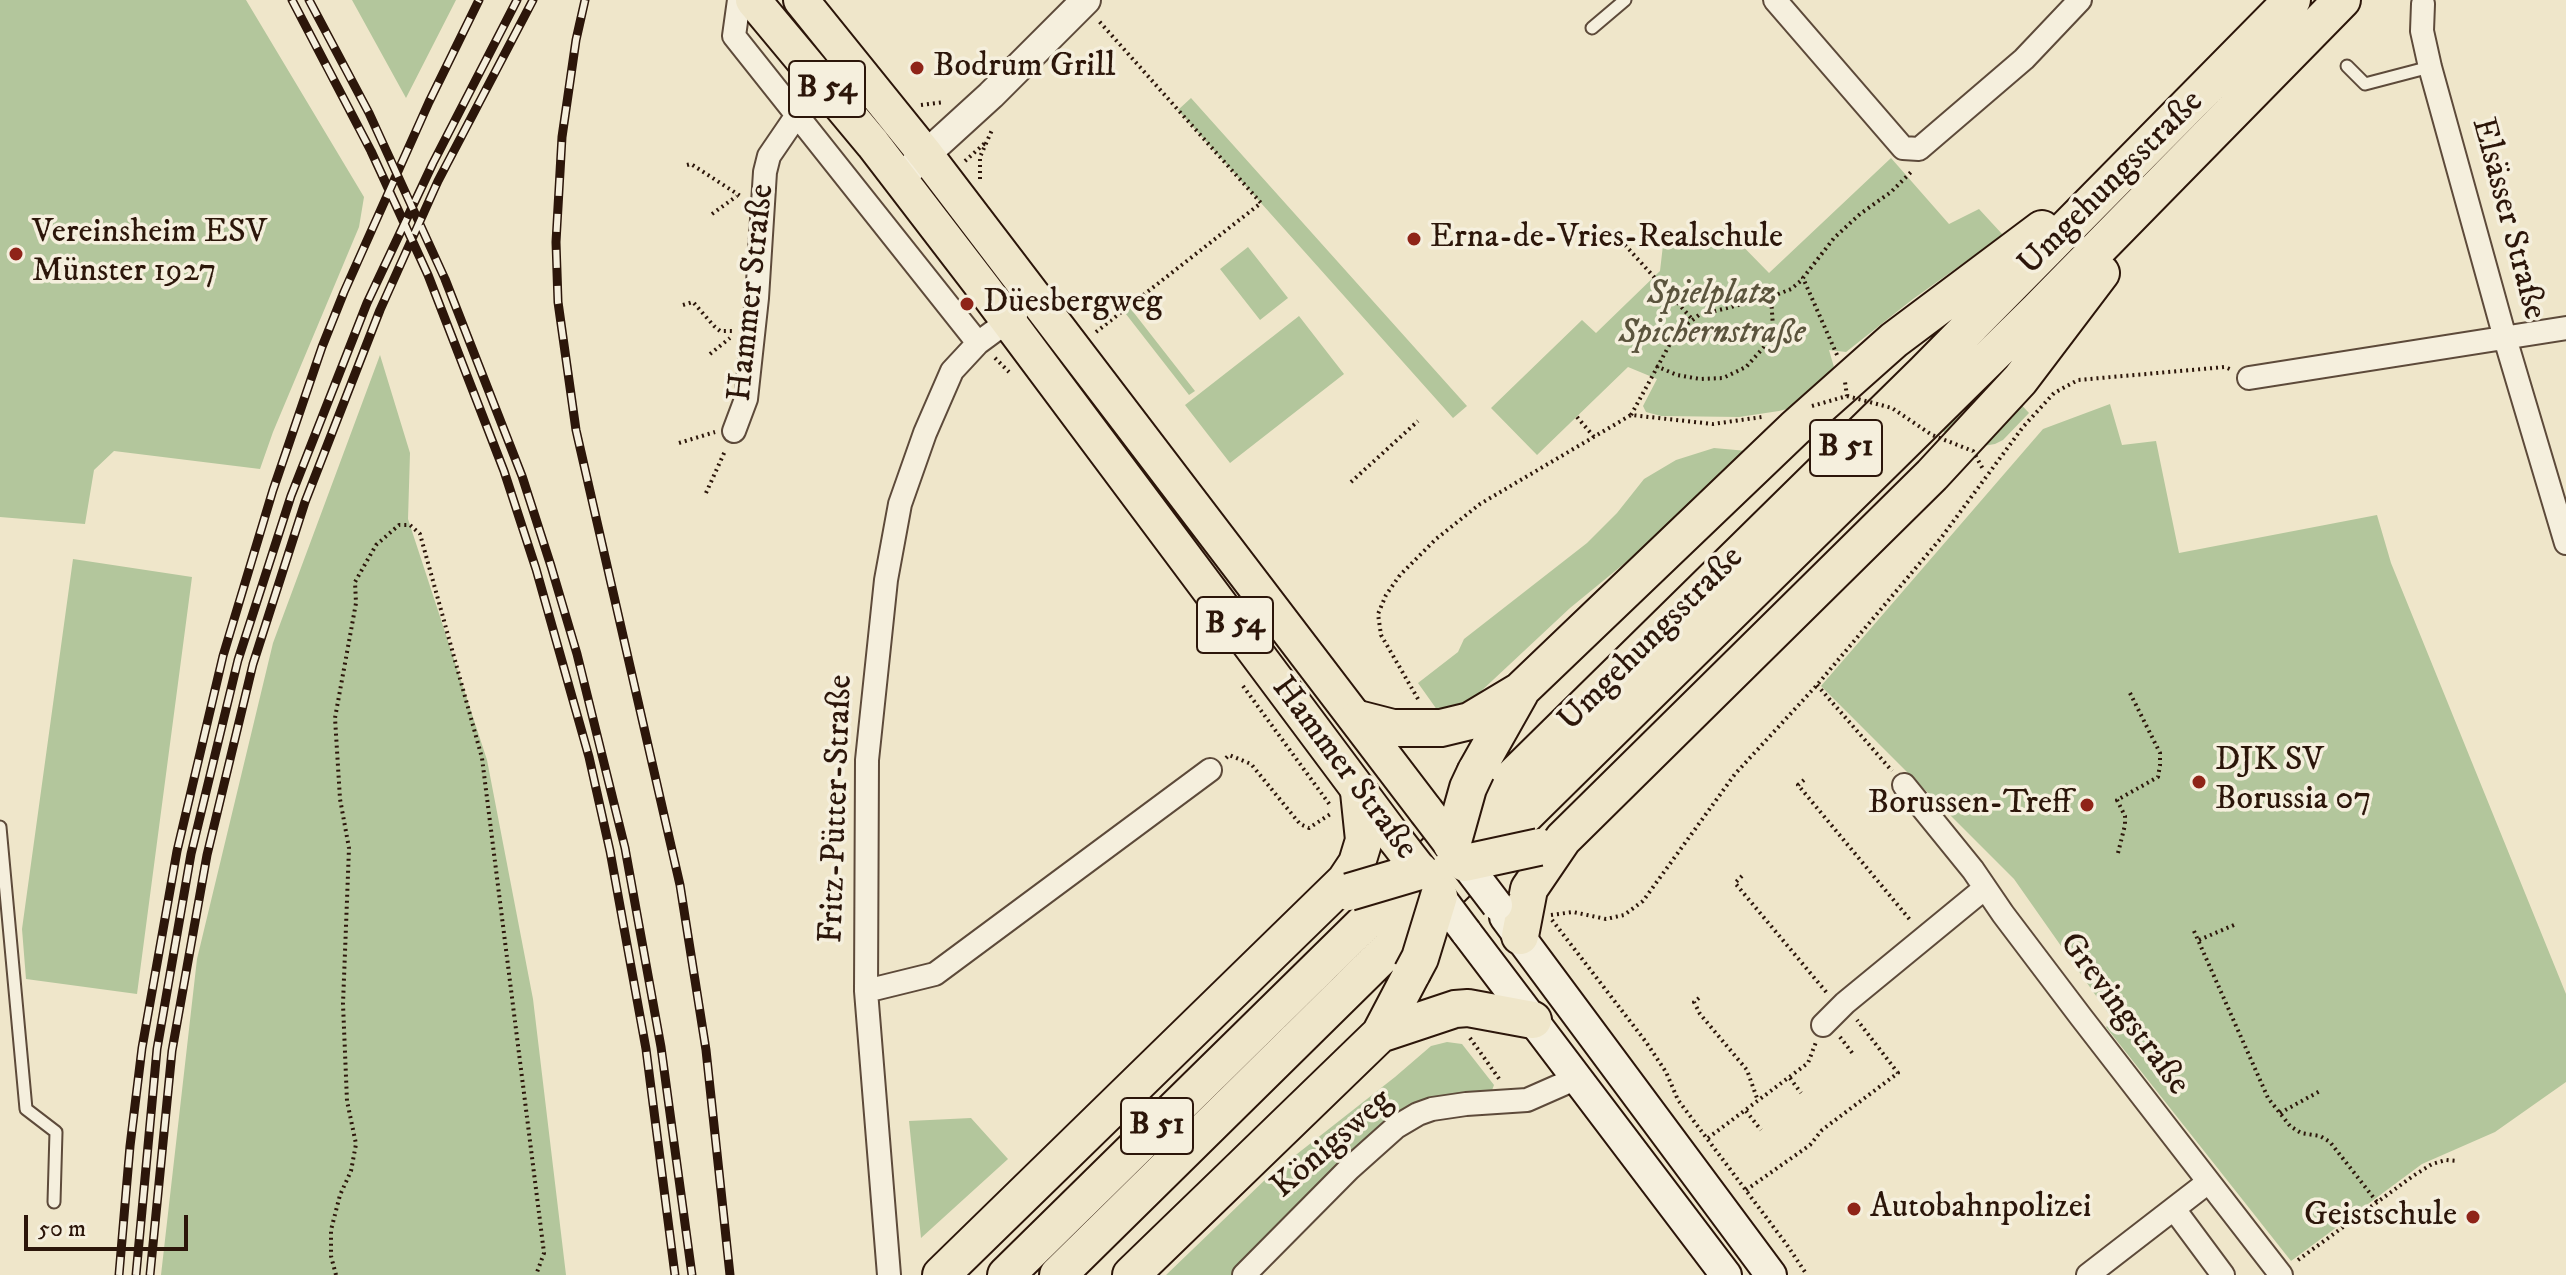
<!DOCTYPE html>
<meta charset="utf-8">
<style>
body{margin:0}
#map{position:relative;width:2566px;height:1275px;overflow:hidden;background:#efe6ca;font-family:"IM FELL DW Pica",serif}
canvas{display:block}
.scale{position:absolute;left:24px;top:1215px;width:164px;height:36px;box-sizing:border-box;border:4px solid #2c160a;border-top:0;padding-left:10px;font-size:24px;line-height:28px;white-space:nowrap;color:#2c160a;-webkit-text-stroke:6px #f5efdd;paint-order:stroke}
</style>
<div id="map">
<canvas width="2566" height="1275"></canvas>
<div class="scale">50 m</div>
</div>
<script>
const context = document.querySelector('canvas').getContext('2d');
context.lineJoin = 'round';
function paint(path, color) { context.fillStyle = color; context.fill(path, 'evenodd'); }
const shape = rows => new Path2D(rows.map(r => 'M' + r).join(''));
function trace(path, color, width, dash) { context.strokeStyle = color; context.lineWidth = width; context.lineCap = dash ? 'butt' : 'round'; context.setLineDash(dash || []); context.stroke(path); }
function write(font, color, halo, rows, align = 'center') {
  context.font = font + ' "IM FELL DW Pica",serif'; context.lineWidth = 7; context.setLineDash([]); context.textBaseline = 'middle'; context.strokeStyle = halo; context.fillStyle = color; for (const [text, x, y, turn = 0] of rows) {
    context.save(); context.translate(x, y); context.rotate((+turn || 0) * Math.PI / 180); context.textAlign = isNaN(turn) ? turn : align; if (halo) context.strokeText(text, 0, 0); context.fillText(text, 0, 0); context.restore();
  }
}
paint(shape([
 [0,0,246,0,364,197,359,227,273,432,260,469,114,451,94,470,85,524,0,517],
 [352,0,456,0,406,98],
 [1191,98,1467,406,1453,418,1178,110],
 [1891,158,1949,224,1979,209,2003,235,1913,299,1846,352,1829,350,1836,374,1811,403,1779,411,1739,417,1661,416,1646,412,1643,406,1657,379,1628,367,1537,455,1491,408,1582,320,1596,333,1660,271,1663,245,1725,228,1769,273],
 [1248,247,1288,298,1260,320,1220,269],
 [1127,304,1195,391,1189,395,1122,309],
 [1299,316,1344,374,1230,463,1185,405],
 [380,355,410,453,408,519,487,760,533,999,566,1275,161,1275,197,959,273,643],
 [2016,399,2029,413,2003,440,1995,444,1983,446,1974,444,1932,427,1930,422],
 [2110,404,2122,445,2156,441,2179,553,2377,515,2391,563,2566,994,2566,1082,2495,1132,2422,1164,2291,1261,2106,1027,2113,1020,2014,879,1821,686,2043,429],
 [1714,448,1747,451,1653,540,1570,608,1478,694,1460,708,1440,714,1418,683,1458,652,1464,639,1587,543,1617,513,1644,479,1676,460],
 [73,559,192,577,137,994,26,979,22,929],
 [1447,1042,1462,1044,1494,1085,1491,1093,1449,1095,1428,1100,1279,1225,1232,1275,1166,1275,1269,1176,1395,1077,1431,1046],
 [971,1118,1008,1159,921,1238,909,1121]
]), '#b3c69c');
const service = shape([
 [1592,28,1625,0],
 [2347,66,2365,84,2430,67],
 [0,827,26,1109,56,1132,54,1202]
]);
const minor = shape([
 [739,0,734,36,978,343],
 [1775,0,1903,148,1919,149,2024,59,2080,0],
 [2423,4,2422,31,2430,67,2505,338,2566,543],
 [2249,378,2566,328],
 [734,431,746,399,757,298,765,172,769,156,797,115],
 [1904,785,1973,870,2003,914,2081,1017,2281,1275],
 [866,991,935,974,1210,770],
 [1823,1025,1845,1003,1985,888],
 [2174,1209,2223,1275],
 [889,1275,866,991,867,760,886,580,900,504,925,433,952,371,978,343,1016,315],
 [1244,1275,1349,1169,1396,1127,1418,1114,1432,1109,1466,1104,1527,1100,1577,1078],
 [2088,1275,2207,1183]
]);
const tertiary = shape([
 [900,178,991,95,1086,0]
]);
const secondary = shape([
 [1505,917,1771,1275],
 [1466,932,1726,1275]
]);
const primary = shape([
 [753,0,873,144,985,290,1396,840],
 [801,0,926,155,1426,811]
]);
const trunk = shape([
 [1358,719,1393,728,1441,728,1470,721,1520,691,1795,428,1894,340,2042,229],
 [1476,771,1520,693],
 [1520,936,1529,889,1563,839,1932,475,2020,380,2101,273],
 [1380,1034,1455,1009,1468,1008,1533,1020],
 [941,1275,1345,881,1357,863,1364,840,1359,792],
 [1006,1275,1925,372,2292,0],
 [1058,1275,2038,310,2342,0],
 [1131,1275,1380,1034,1412,973]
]);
trace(service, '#5d4a3a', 15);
trace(minor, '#5d4a3a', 26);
trace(tertiary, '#5d4a3a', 32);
trace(secondary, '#2c160a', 34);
trace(primary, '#2c160a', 38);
trace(trunk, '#2c160a', 40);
trace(shape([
 [921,105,944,102],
 [965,161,985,143],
 [687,165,691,164,742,197],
 [980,179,980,157,992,130],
 [712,214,737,196],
 [1625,245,1693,320],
 [683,305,693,302,714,326,720,331,732,331],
 [1096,332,1261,203,1098,20],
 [710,354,730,338],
 [1837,355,1803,278,1834,238,1860,214,1891,192,1913,170],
 [995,358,1009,372],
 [1656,366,1677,375,1700,379,1723,378,1746,367,1764,347,1773,327,1771,297],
 [1631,415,1671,342,1686,325,1699,315,1771,297,1791,289,1803,279],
 [1577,417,1595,438],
 [679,443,715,432],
 [1351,482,1418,421],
 [706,493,725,451],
 [1817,685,1892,771],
 [1243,686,1330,805],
 [1418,699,1381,635,1378,614,1386,595,1400,575,1436,539,1480,504,1631,415,1713,424,1762,417],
 [1226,758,1229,755,1251,764,1300,824,1309,828,1332,813],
 [1804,780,1798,785,1911,921],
 [2118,853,2125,825,2125,816,2117,800,2158,777,2160,765,2160,753,2130,693],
 [1742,876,1735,883,1827,993],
 [1551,915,1573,912,1606,919,1624,915,1643,901,1735,774,1817,685,1941,538,2023,427,2054,393,2078,380,2225,367,2232,370],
 [1552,920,1646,1042,1666,1072,1678,1100,1787,1245,1807,1275],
 [2194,931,2268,1098,2290,1126,2301,1133,2320,1136,2330,1142,2377,1202],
 [2199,940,2234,925],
 [1699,998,1694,1002,1700,1014,1747,1070,1758,1101],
 [1840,1037,1853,1054],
 [1470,1038,1500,1080],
 [1790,1078,1801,1093],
 [1746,1111,1761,1130],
 [2280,1113,2320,1091],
 [1708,1138,1808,1063,1816,1042],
 [1746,1190,1810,1145,1822,1130,1898,1073,1857,1020],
 [2298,1260,2413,1176,2432,1164,2446,1160,2457,1161],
 [336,1275,331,1256,331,1230,340,1195,351,1171,356,1144,347,1101,343,1004,349,848,340,799,335,718,356,603,355,582,376,545,399,525,410,525,420,534,482,758,544,1253,536,1275]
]), '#2c160a', 4, [2, 4]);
trace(service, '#f5efdd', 11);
trace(minor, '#f5efdd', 22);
trace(tertiary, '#f5efdd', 28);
trace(secondary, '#f5efdd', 30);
trace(primary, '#efe6ca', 34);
trace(trunk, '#efe6ca', 36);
const rail = shape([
 [292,0,371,151,428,275,504,471,536,569,589,757,610,851,646,1049,675,1275],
 [309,0,369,113,445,279,522,476,551,566,577,654,625,848,661,1047,692,1275],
 [585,0,576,40,562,137,556,242,558,302,576,430,680,885,706,1050,730,1275],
 [119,1275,130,1146,142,1048,177,851,223,656,273,490,322,347,344,292,429,102,479,0],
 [136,1275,157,1049,191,854,238,660,291,496,367,303,433,163,517,0],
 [150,1275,172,1051,207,855,253,664,305,502,380,310,438,181,533,0]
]);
trace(rail, '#2c160a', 9);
trace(rail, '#f5efdd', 6, [18]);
const secondaryBridge = shape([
 [1465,863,1497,905],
 [1439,896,1466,932]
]);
const primaryBridge = shape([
 [1426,811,1452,845],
 [1396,840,1420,871]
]);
const trunkBridge = shape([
 [1452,845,1468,788,1476,771],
 [1465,863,1539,847],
 [1349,892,1420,871],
 [1412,973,1420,958,1439,896]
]);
trace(secondaryBridge, '#2c160a', 34, []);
trace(primaryBridge, '#2c160a', 38, []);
trace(trunkBridge, '#2c160a', 40, []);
trace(shape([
 [1847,396,1892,408,1932,435,1973,451,1984,471],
 [1812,406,1847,396,1845,382]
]), '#2c160a', 4, [2, 4]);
trace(secondaryBridge, '#f5efdd', 30);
trace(primaryBridge, '#efe6ca', 34);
trace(trunkBridge, '#efe6ca', 36);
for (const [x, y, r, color] of [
 [917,68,8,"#8f2418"],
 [1414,239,8,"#8f2418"],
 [16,254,8,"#8f2418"],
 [967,304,8,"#8f2418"],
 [2199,782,8,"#8f2418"],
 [2087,805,8,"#8f2418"],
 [1854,1209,8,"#8f2418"],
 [2473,1217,8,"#8f2418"]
]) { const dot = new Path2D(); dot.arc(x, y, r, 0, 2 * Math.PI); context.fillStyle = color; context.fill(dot); trace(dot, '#f5efdd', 3); }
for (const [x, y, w] of [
 [827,89,76],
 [1846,448,72],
 [1235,625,76],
 [1157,1126,72]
]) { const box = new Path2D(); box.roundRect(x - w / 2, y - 28, w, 56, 6); context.fillStyle = '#f5efdd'; context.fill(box); trace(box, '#2c160a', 2); }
write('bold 32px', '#2c160a', null, [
 ["B 54",827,89],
 ["B 51",1846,448],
 ["B 54",1235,625],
 ["B 51",1157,1126]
]);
write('34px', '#2c160a', '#f5efdd', [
 ["Bodrum Grill",933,68],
 ["Vereinsheim ESV",32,234],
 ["Münster 1927",32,273],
 ["Erna-de-Vries-Realschule",1430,239],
 ["Düesbergweg",983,304],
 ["DJK SV",2215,762],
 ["Borussia 07",2215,801],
 ["Borussen-Treff",2071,805,"right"],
 ["Autobahnpolizei",1870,1209],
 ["Geistschule",2457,1217,"right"]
], 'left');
write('34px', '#2c160a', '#f5efdd', [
 ["Umgehungsstraße",2112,184,-45],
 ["Elsässer Straße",2507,219,75],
 ["Hammer Straße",753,293,-84],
 ["Umgehungsstraße",1652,640,-45],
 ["Hammer Straße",1343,769,53],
 ["Fritz-Pütter-Straße",838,809,-88],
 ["Grevingstraße",2123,1015,53],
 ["Königsweg",1333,1145,-41]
]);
write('italic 34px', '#5b543d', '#f5efdd', [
 ["Spielplatz",1712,296],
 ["Spichernstraße",1712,335]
]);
</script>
